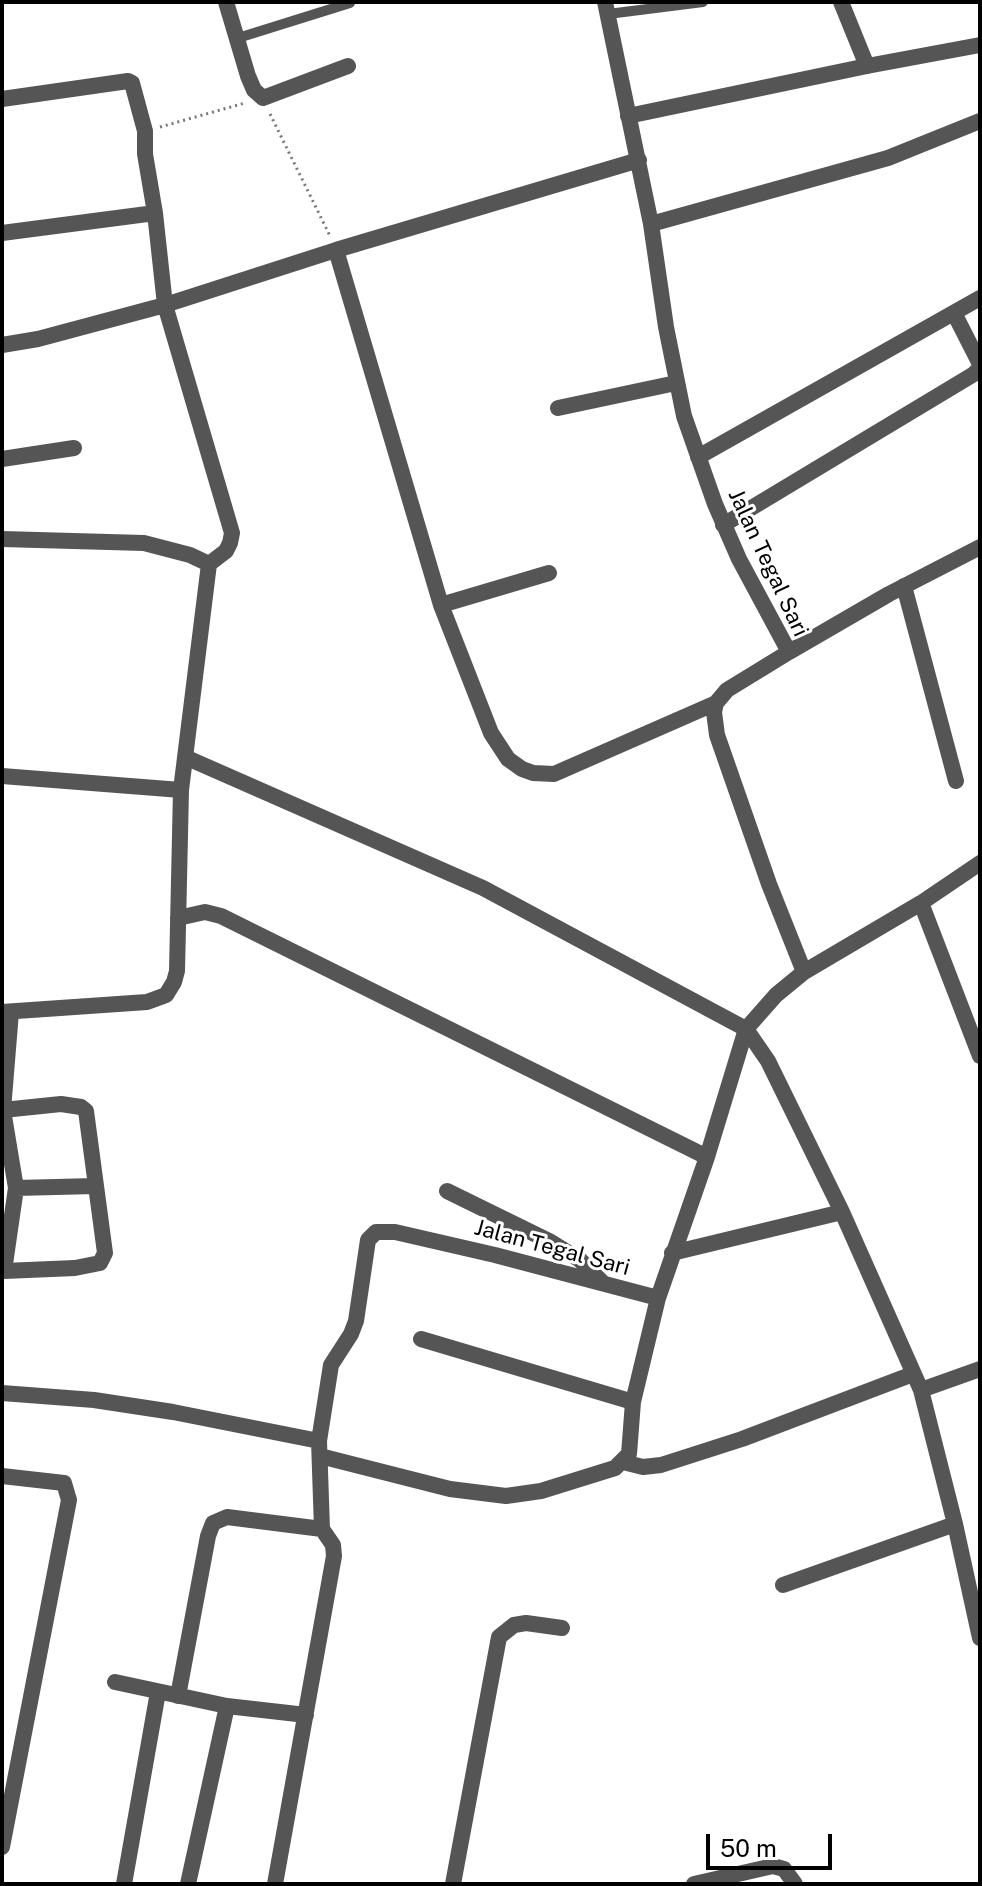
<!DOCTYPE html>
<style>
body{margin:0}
#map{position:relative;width:982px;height:1886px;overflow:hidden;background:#fff;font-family:"Public Sans",sans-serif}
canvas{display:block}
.frame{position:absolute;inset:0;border:4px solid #000;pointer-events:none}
.scale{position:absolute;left:706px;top:1834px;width:126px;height:36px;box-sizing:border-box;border:4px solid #000;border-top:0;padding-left:10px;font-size:24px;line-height:28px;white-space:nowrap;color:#000;-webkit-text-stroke:6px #fff;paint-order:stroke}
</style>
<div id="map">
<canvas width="982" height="1886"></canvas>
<div class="frame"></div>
<div class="scale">50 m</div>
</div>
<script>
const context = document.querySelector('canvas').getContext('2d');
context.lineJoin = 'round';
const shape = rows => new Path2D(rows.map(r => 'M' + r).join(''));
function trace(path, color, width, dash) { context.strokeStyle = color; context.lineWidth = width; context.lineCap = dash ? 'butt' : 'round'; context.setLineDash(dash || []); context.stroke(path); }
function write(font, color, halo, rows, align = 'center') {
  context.font = font + ' "Public Sans",sans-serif'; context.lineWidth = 6; context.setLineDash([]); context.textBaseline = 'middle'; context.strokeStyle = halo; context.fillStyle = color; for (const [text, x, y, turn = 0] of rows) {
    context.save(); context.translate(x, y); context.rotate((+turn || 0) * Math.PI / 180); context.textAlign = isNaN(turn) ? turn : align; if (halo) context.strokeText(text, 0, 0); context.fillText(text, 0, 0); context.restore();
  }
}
trace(shape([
 [270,114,330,236],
 [160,127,245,103]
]), '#777', 3, [2, 4]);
trace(shape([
 [608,14,703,2],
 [238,38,350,3]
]), '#555', 10);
trace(shape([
 [226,2,248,76,254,90,263,98,348,66],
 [841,2,867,66],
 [2,99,128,81,132,83,145,131,145,154,155,213,165,305,232,533,230,543,226,551,209,564],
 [628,116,867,66,980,45],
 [651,224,888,158,980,121],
 [2,233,155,213],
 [336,250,441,605,491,733,508,759,522,769,533,773,554,774,716,703],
 [954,313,980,364],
 [2,345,38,339,165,305,336,250,639,160],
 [558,408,676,383],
 [698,457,980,298],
 [2,459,74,448],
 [723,525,974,374,980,368],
 [2,539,144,543,190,555,209,564,181,790,177,971,174,982,166,995,147,1002,2,1012],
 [904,586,956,781],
 [441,605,549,573],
 [789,652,889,594,980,547],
 [185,757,483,888,746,1029,768,1061,842,1212,921,1390,955,1524,980,1638],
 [2,776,181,790],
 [921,903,980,1056],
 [178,918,205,912,221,916,707,1157],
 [804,972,921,903,980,863],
 [3,1110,61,1104,81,1107,86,1111,105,1253,100,1263,75,1268,4,1271,16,1188,3,1110,11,1012],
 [16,1188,95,1186],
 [447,1191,551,1242,580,1260,602,1282],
 [672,1253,842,1212],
 [421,1339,633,1402],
 [921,1390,980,1369],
 [2,1393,94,1400,173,1412,319,1441],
 [320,1456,450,1489,506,1496,541,1491,615,1468,629,1454,633,1402,658,1298],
 [623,1462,643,1467,661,1465,742,1439,913,1374],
 [2,1476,64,1483,69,1500,2,1847],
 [783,1585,955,1524],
 [115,1682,227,1706,306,1715],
 [178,1696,208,1536,213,1523,227,1517,322,1529],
 [124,1884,158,1692],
 [188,1884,227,1706],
 [275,1884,334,1556,333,1545,322,1529,319,1441,331,1365,351,1334,356,1321,368,1240,376,1232,395,1232,495,1255,658,1298,707,1157,746,1029,776,995,804,972,769,884,717,735,714,712,716,703,727,690,789,652,739,559,715,504,684,416,666,327,651,224,605,2],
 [453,1884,499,1637,514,1625,526,1623,562,1628],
 [694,1884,773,1866,784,1869,795,1884]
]), '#555', 16);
write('22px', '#000', '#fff', [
 ["Jalan Tegal Sari",768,563,65],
 ["Jalan Tegal Sari",552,1248,15]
]);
</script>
